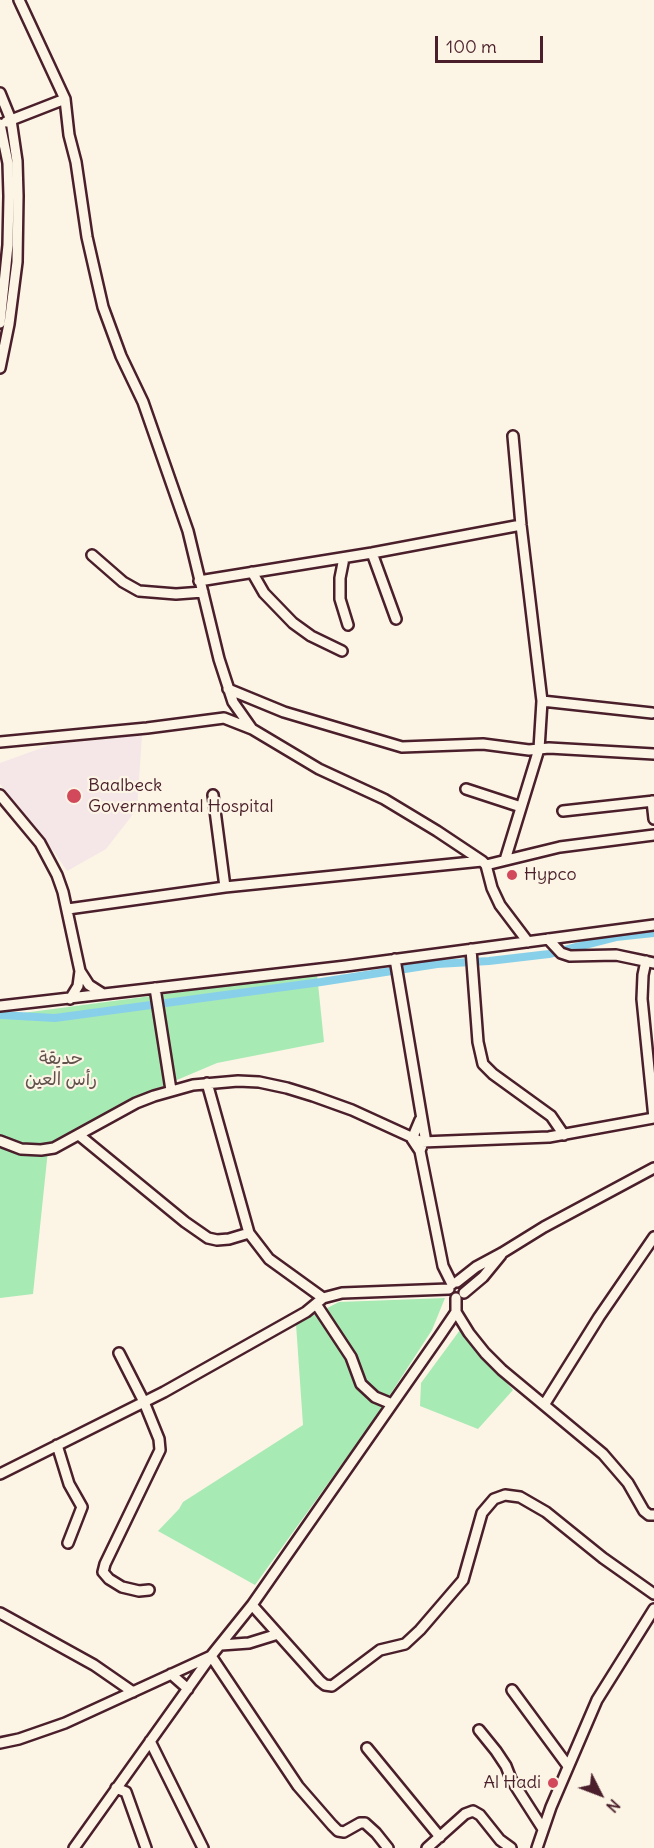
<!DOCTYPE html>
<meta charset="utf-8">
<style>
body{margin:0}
#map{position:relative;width:654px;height:1848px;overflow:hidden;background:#fcf5e5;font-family:Delius,sans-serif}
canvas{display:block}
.north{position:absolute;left:570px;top:1764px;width:60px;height:60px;-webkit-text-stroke:4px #fcf5e5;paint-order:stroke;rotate:132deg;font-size:16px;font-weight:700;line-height:24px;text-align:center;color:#4a1f2b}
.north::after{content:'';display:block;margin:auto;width:21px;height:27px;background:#4a1f2b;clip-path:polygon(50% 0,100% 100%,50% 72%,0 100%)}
.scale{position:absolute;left:435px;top:36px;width:108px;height:27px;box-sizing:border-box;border:3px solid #4a1f2b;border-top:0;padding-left:8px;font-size:18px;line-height:21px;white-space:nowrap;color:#4a1f2b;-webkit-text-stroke:4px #fcf5e5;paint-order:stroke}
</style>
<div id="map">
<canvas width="654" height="1848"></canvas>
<div class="north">N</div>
<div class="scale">100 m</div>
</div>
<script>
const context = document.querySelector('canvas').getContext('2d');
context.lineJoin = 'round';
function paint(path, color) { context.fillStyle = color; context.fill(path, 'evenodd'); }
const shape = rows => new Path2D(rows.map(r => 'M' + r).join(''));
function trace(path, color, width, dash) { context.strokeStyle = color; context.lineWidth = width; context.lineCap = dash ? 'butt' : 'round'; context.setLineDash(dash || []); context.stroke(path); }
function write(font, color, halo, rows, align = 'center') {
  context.font = font + ' Delius,"Playpen Sans Arabic",sans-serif'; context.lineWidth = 4.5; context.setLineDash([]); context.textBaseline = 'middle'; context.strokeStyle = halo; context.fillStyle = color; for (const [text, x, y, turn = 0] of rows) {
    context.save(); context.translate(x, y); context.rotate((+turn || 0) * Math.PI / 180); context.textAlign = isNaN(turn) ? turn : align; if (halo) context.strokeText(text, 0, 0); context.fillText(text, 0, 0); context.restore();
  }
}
paint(shape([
 [142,735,137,809,106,849,67,871,55,853,0,784,0,763,50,745]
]), '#f5e6e8');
paint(shape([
 [317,974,324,1042,217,1063,125,1102,48,1150,33,1294,0,1298,0,1016],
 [445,1298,432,1330,375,1418,255,1585,158,1531,179,1509,183,1502,303,1425,296,1324,339,1302],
 [460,1330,513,1390,478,1429,420,1406,421,1383]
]), '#a8eab4');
trace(shape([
 [0,1015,55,1018,321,982,437,964,489,961,549,954,616,937,654,933]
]), '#88d0e9', 8);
const minor = shape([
 [19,0,65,99,69,135,76,162,87,237,103,307,121,356,143,402,188,531,219,659,233,702,252,729],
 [0,93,11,120,17,161,18,196,17,262,9,324,0,368],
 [6,122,65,99],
 [0,124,8,163,9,196,8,245,0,323],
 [372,553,396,619],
 [92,555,123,582,139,591,176,594,203,592],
 [344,558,340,578,340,599,348,625],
 [252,572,264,593,293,623,311,636,342,651],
 [199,581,372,553,521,525],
 [228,689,284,712,402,747,483,744,529,750,549,748,654,754],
 [542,701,652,713],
 [0,742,147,728,224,718,252,729,319,769,384,799,437,831,482,861,486,865,492,888,500,905,528,942],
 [466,789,521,807],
 [0,795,40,843,57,875,63,892,80,971,78,986,70,999],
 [213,795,225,887],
 [652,801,654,819],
 [563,811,654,801],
 [505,860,539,749,542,701,521,525,513,436],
 [486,865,560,847,654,835],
 [68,909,225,887,482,861],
 [548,939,561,953,570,956,616,955,654,963],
 [471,949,478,1042,483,1064,493,1074,551,1116,564,1135],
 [395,959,425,1137,420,1151],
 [646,961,643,975,642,999,654,1118],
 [80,971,89,985,103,994],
 [155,988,171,1090],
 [0,1006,346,966,654,925],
 [207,1083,249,1233,269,1259,323,1298],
 [420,1120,412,1139,420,1151,443,1266,452,1284],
 [79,1135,185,1222,208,1238,217,1240,229,1239,249,1233],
 [0,1141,21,1149,41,1150,54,1148,136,1103,154,1096,193,1085,238,1081,259,1082,287,1088,313,1096,352,1110,422,1142,549,1137,654,1118],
 [457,1282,476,1267,502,1253,544,1227,654,1168],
 [464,1293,483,1277,501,1255],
 [316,1304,351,1357,361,1384,375,1397,392,1404],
 [456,1312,469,1333,485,1353,502,1370,603,1454,628,1483,644,1511,649,1515,654,1515],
 [119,1353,144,1402,159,1439,160,1450,105,1564,103,1572,109,1579,122,1587,139,1591,149,1590],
 [544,1405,599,1317,654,1237],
 [57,1445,69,1484,82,1507,68,1543],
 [0,1474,164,1392,306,1312,323,1298,342,1293,449,1289],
 [252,1605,320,1681,325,1685,332,1686,380,1650,405,1644,420,1630,463,1580,482,1513,494,1499,505,1495,520,1497,546,1512,603,1558,654,1594],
 [0,1613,94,1665,133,1692],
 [221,1645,249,1643,278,1634],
 [171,1674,188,1689],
 [512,1690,568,1766],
 [479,1730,496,1751,506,1766,511,1779,543,1829],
 [150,1741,203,1848],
 [0,1743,19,1739,65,1723,211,1656,298,1786,332,1825,338,1831,344,1832,360,1823,365,1823,376,1833,388,1848],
 [367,1748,440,1837],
 [116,1788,126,1792,146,1848],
 [74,1848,211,1656,252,1605,439,1337,456,1312,456,1298],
 [427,1848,465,1814,473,1811,480,1815,500,1840,511,1848],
 [537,1848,551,1807,597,1700,654,1609]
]);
trace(minor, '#4a1f2b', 14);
trace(minor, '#fcf5e5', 9);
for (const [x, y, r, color] of [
 [74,796,8,"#d1495b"],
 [512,875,6,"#d1495b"],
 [553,1783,6,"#d1495b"]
]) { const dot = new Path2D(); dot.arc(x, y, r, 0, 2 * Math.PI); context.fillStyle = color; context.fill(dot); trace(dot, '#fcf5e5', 2); }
write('18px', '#4a1f2b', '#fcf5e5', [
 ["Baalbeck",88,786],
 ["Governmental Hospital",88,807],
 ["Hypco",524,875],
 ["Al Hadi",541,1783,"right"]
], 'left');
write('18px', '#62524d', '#fcf5e5', [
 ["حديقة",61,1059],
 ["رأس العين",61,1080]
]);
</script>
